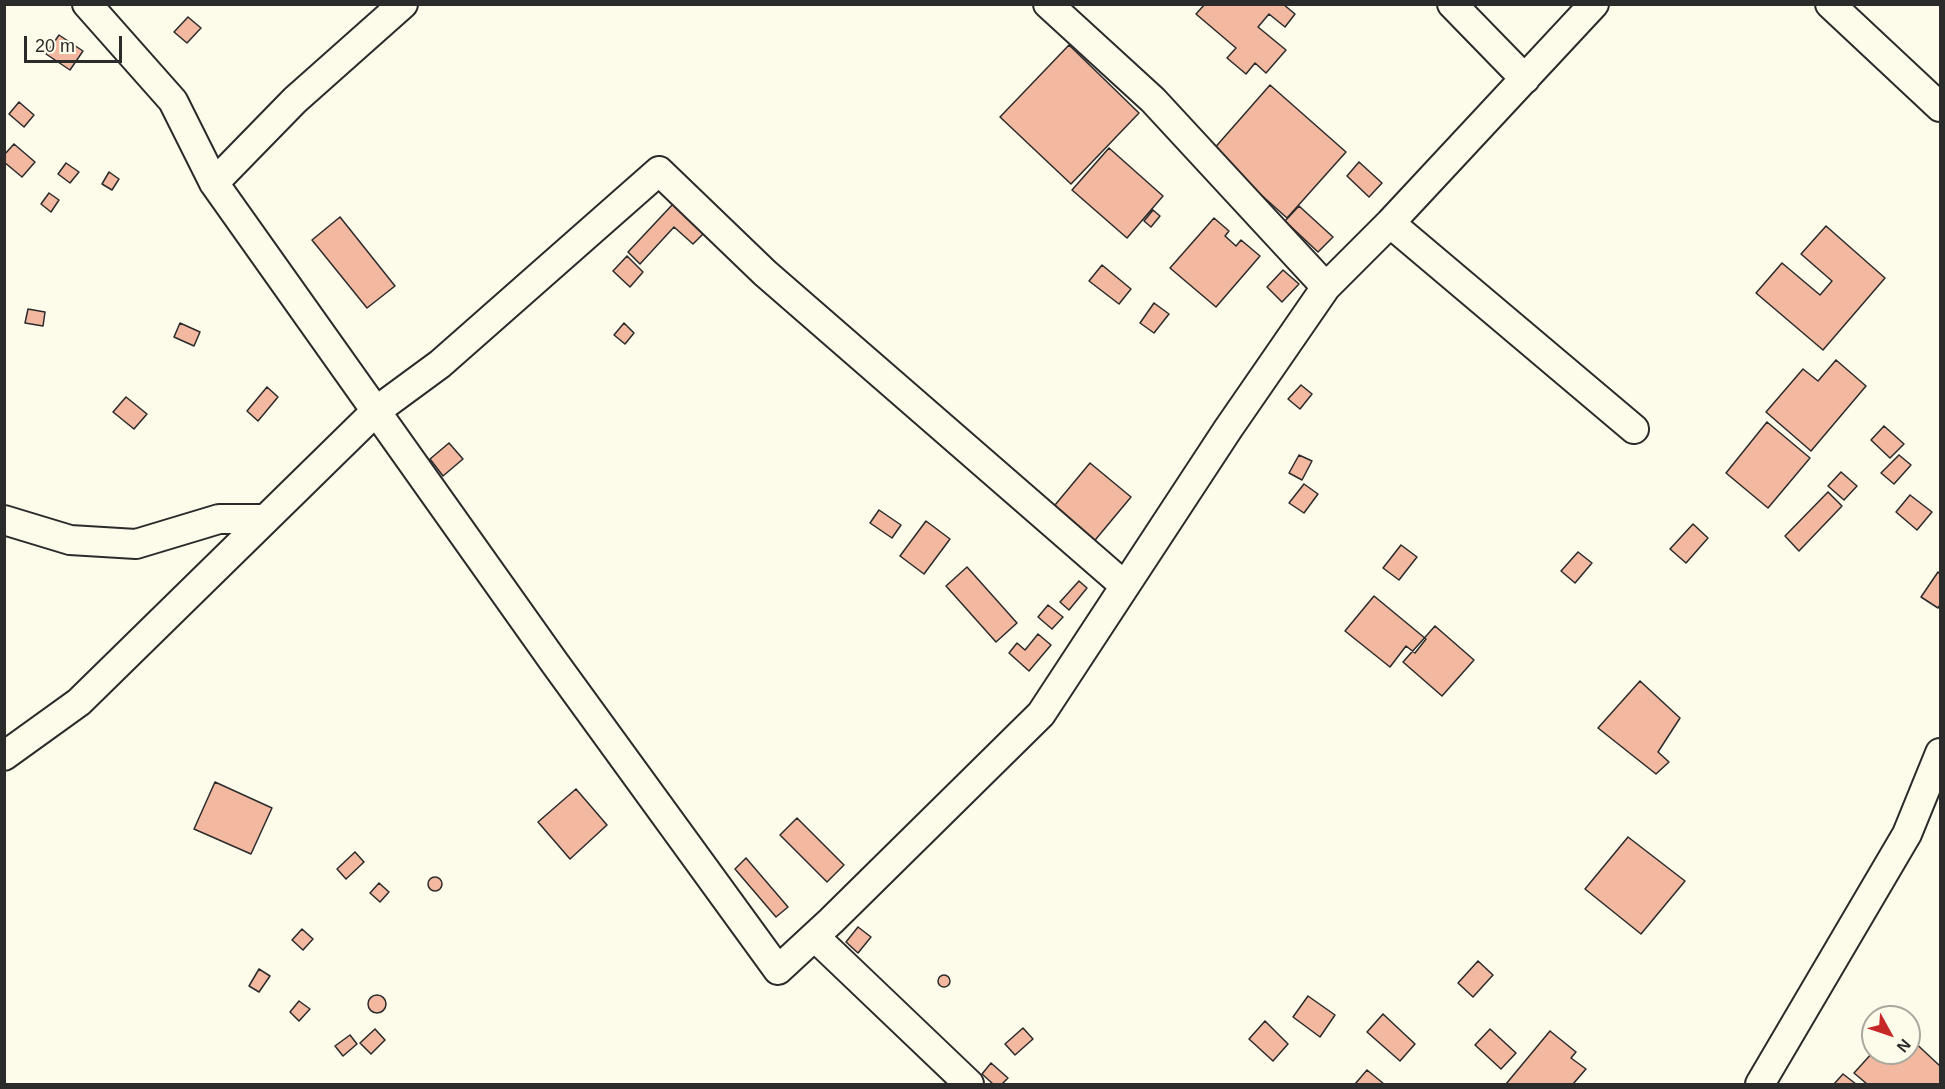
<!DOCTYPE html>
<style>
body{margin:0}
#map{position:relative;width:1945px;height:1089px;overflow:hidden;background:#fdfbea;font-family:Helvetica,sans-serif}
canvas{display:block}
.frame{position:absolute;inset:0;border:6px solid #2b2b2b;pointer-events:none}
.north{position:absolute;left:1861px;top:1005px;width:60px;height:60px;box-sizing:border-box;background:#fdfbea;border:2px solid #a9a89e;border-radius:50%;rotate:130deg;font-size:16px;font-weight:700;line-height:24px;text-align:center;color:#2b2b2b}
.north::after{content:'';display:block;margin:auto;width:21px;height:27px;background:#c62828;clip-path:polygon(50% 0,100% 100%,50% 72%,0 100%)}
.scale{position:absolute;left:24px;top:36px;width:98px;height:27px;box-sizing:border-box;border:3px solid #2b2b2b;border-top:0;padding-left:8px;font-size:18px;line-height:21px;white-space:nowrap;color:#2b2b2b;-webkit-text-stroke:4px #fdfbea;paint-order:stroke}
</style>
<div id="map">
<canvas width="1945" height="1089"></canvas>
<div class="frame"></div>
<div class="north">N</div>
<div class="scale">20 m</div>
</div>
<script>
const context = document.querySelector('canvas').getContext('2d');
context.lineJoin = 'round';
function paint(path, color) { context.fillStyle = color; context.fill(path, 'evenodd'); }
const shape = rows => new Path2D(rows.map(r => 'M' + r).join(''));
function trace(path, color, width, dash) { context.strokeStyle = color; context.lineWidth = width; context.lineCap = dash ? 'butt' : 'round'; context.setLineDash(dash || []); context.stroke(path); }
const building = shape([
 [1205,4,1283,4,1295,14,1285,27,1269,14,1258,27,1286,50,1266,73,1255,63,1246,74,1227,58,1236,48,1196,14,1205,4],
 [188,17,201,28,187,43,174,32,188,17],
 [59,35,83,51,70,70,46,54,59,35],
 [1069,45,1139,113,1071,184,1000,117,1069,45],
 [1270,85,1346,152,1287,218,1212,151,1270,85],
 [19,102,34,115,24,127,9,114,19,102],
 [14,144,35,162,22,177,4,162,4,155,14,144],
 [1109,148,1163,196,1127,238,1072,190,1109,148],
 [1359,162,1382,183,1369,197,1347,176,1359,162],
 [66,163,79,172,70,183,58,174,66,163],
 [109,172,119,179,112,190,102,184,109,172],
 [49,193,59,200,51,212,41,204,49,193],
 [673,204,704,233,693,244,674,227,640,264,628,252,673,204],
 [1299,206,1333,237,1318,252,1285,221,1299,206],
 [1153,210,1160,216,1151,227,1144,221,1153,210],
 [340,217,395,286,367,308,312,240,340,217],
 [1214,218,1229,231,1225,236,1236,246,1241,240,1260,256,1216,307,1170,268,1214,218],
 [1826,226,1885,278,1823,350,1756,293,1782,263,1820,295,1832,281,1801,254,1826,226],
 [627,256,643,272,630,287,613,271,627,256],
 [1102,265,1131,289,1119,304,1089,281,1102,265],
 [1283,270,1299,284,1282,302,1267,287,1283,270],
 [1154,303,1169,314,1154,333,1140,323,1154,303],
 [28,309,45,312,43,326,25,323,28,309],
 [180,323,200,332,194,346,174,337,180,323],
 [624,323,634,333,625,344,614,335,624,323],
 [1836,360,1866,386,1811,451,1766,412,1803,369,1818,381,1836,360],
 [1301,385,1312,394,1300,409,1288,399,1301,385],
 [267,387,278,397,258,421,247,411,267,387],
 [126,397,147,414,134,429,113,412,126,397],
 [1767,422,1810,458,1768,508,1726,473,1767,422],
 [1884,426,1904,444,1890,458,1871,440,1884,426],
 [449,443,463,459,443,476,430,459,449,443],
 [1299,455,1312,461,1302,480,1289,473,1299,455],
 [1899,455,1911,465,1894,484,1881,473,1899,455],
 [1090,463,1131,497,1091,545,1050,511,1090,463],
 [1841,472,1857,486,1844,500,1828,486,1841,472],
 [1304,484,1318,494,1304,513,1289,503,1304,484],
 [1828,492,1842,506,1799,551,1785,536,1828,492],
 [1910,495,1932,512,1917,530,1896,512,1910,495],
 [879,510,901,525,892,538,870,523,879,510],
 [926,521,950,539,924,574,900,556,926,521],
 [1693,524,1708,538,1686,563,1670,549,1693,524],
 [1401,545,1417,557,1399,580,1383,568,1401,545],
 [1578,552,1592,563,1575,583,1561,571,1578,552],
 [967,567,1017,623,996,642,946,586,967,567],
 [1938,572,1940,574,1940,605,1938,608,1921,597,1938,572],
 [1079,581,1087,588,1069,610,1060,602,1079,581],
 [1374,596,1426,639,1415,653,1406,646,1390,667,1345,631,1374,596],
 [1048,605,1063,617,1052,629,1038,617,1048,605],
 [1435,626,1474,660,1442,696,1403,662,1435,626],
 [1038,634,1051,645,1029,671,1009,653,1017,643,1025,650,1038,634],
 [1640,681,1680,718,1658,752,1669,762,1656,774,1598,728,1640,681],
 [215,782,272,808,251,854,194,829,215,782],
 [576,789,607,825,570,859,538,822,576,789],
 [797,818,844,865,827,882,780,835,797,818],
 [1628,837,1685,881,1641,934,1585,889,1628,837],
 [355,852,364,862,346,879,337,869,355,852],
 [746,858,788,907,776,917,735,869,746,858],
 '428 884a7 7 0 1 1 14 0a7 7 0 1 1-14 0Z',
 [379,883,389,892,380,902,370,893,379,883],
 [858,927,871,937,858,953,846,942,858,927],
 [302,929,313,939,303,950,292,940,302,929],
 [1478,961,1493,975,1473,997,1458,983,1478,961],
 [259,969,270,976,259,992,249,986,259,969],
 '938 981a6 6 0 1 1 12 0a6 6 0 1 1-12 0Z',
 '368 1004a9 9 0 1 1 18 0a9 9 0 1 1-18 0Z',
 [1308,996,1335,1015,1320,1037,1293,1017,1308,996],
 [299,1001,310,1009,299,1021,290,1012,299,1001],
 [1383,1014,1415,1044,1400,1061,1367,1032,1383,1014],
 [1265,1021,1288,1044,1273,1061,1249,1039,1265,1021],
 [1023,1028,1033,1039,1015,1055,1005,1044,1023,1028],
 [375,1029,385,1040,371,1054,360,1043,375,1029],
 [1490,1029,1516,1053,1501,1069,1475,1045,1490,1029],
 [1550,1031,1576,1052,1571,1058,1586,1069,1573,1084,1506,1084,1550,1031],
 [350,1035,357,1044,343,1056,335,1046,350,1035],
 [1909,1037,1940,1066,1940,1084,1867,1084,1854,1073,1873,1052,1909,1053,1909,1037],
 [991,1063,1008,1078,1002,1084,993,1084,982,1074,991,1063],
 [1367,1070,1384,1084,1355,1084,1367,1070],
 [1843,1074,1856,1084,1834,1084,1843,1074]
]);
paint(building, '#f2b8a0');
trace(building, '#2b2b2b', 1.5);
const minor = shape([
 [87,4,173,101,214,183,554,662,778,970,831,921,1041,714,1228,429,1326,287,1390,223,1594,4],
 [1048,4,1153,100,1326,287],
 [1452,4,1525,79],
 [1830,4,1940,107],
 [214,183,295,100,403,4],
 [1390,223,1634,429],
 [4,520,70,540,136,544,219,519,265,519],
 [4,756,79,702,376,411,440,364,659,171,765,273,1125,586],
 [815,937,969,1084],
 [1760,1084,1907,834,1940,753]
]);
trace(minor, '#2b2b2b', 32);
trace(minor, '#fdfbea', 28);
</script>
